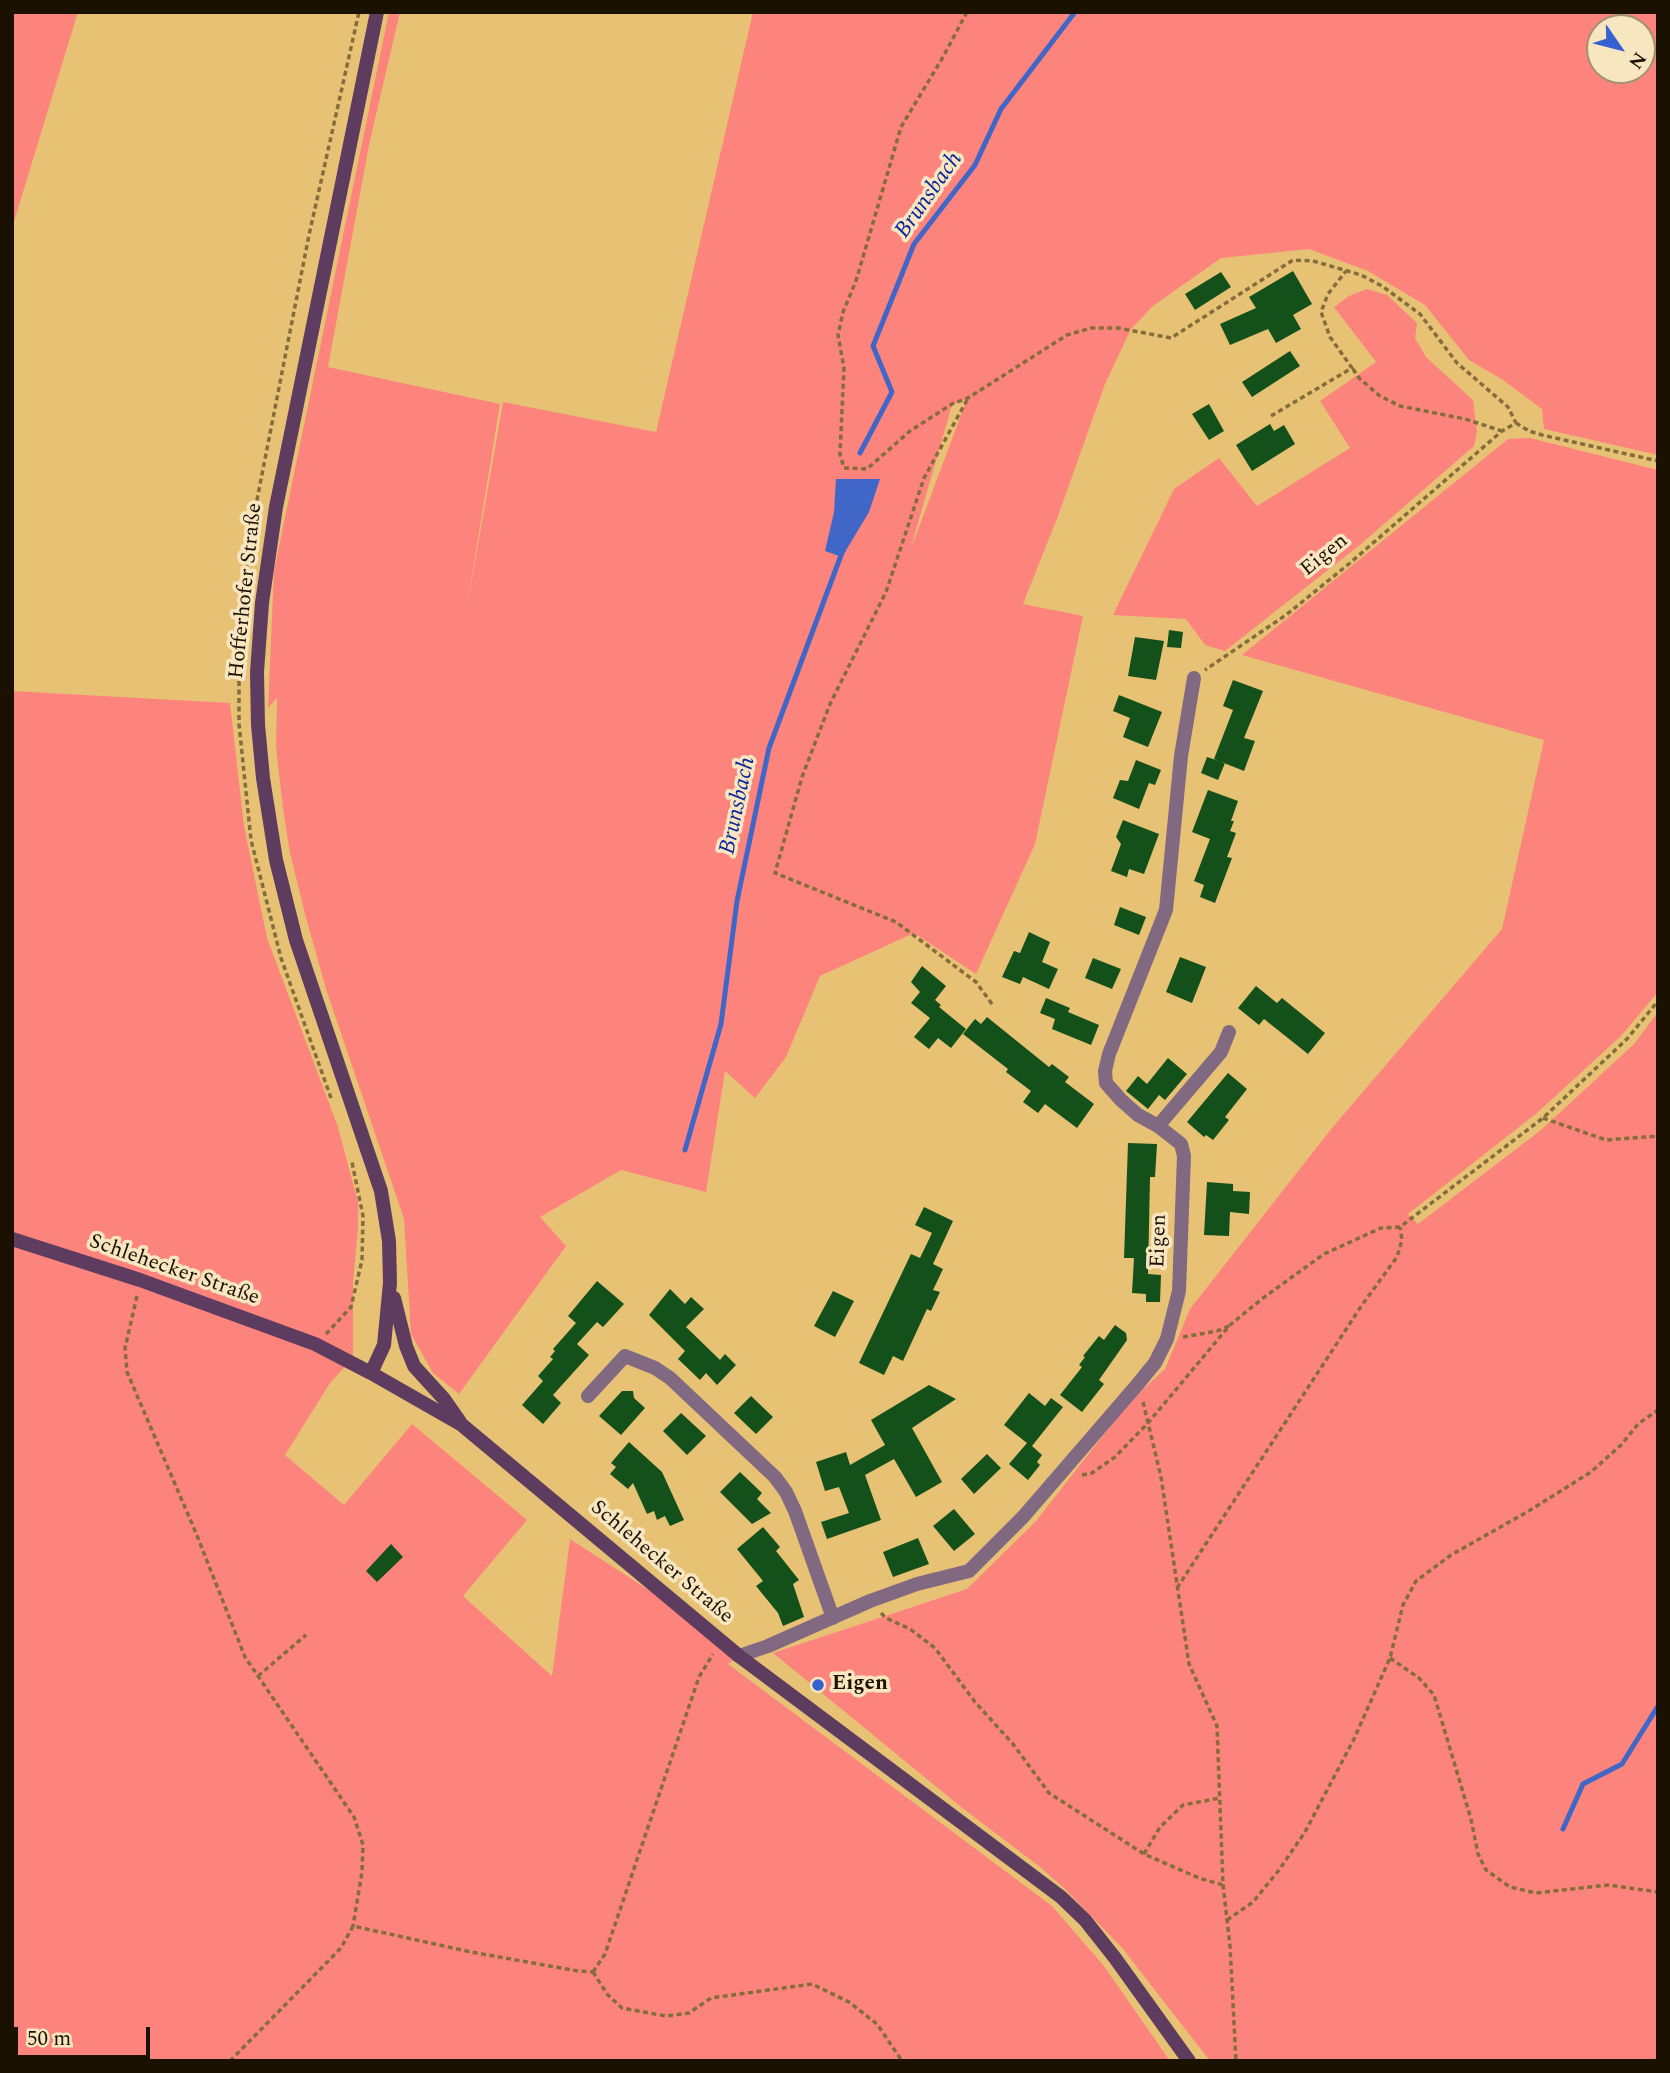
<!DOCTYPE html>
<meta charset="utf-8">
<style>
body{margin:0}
#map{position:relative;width:1670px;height:2073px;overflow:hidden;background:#e7c275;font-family:Spectral,serif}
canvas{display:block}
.frame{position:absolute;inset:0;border:14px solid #1b1100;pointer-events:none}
.north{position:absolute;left:1586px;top:14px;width:70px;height:70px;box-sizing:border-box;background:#f8e6c1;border:2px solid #a09174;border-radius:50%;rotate:125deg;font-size:19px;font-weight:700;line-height:28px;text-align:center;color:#1b1100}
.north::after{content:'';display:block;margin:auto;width:24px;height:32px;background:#3560d0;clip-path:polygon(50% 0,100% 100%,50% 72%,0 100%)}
.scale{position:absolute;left:14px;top:2027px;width:136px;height:32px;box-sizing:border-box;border:4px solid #1b1100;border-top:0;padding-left:9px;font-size:21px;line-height:24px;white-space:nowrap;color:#1b1100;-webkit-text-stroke:5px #f8e6c1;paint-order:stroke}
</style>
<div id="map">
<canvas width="1670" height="2073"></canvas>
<div class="frame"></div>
<div class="north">N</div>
<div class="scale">50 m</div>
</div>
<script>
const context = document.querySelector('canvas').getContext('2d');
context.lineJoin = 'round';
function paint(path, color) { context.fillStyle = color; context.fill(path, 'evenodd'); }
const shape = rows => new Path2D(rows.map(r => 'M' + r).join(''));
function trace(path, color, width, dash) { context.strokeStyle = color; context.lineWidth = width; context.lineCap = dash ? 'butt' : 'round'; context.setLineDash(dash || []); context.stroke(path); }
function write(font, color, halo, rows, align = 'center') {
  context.font = font + ' Spectral,serif'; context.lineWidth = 7; context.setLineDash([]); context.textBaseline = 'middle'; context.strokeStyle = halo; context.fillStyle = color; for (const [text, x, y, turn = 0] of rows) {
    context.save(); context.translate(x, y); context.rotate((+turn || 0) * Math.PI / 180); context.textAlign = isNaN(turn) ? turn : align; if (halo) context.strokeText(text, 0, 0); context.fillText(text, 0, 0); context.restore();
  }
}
paint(shape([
 [12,12,78,12,12,228],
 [389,12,400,12,369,145,328,367,500,404,466,613,503,402,656,432,753,12,1658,12,1658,455,1544,429,1542,409,1503,380,1469,360,1425,305,1368,271,1309,249,1221,258,1153,306,1131,329,1105,384,1058,516,1023,604,1083,616,1035,844,976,974,914,933,820,976,786,1057,755,1098,725,1071,706,1192,621,1170,540,1217,566,1246,459,1394,433,1373,411,1334,404,1219,326,989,306,918,290,853,283,809,276,747,277,698,268,708,274,571],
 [1600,28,1642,28,1642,70,1600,70],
 [967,399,913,543,912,544,952,405],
 [1367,289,1387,295,1417,323,1415,338,1426,357,1473,400,1477,432,1474,446,1361,544,1225,651,1205,645,1186,619,1113,615,1174,489,1219,458,1257,506,1350,448,1320,401,1376,362,1334,307,1349,296],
 [1530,438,1658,470,1658,992,1621,1036,1537,1113,1408,1214,1418,1224,1541,1130,1634,1044,1658,1012,1658,2061,1210,2061,1123,1949,1066,1890,1040,1867,961,1807,773,1653,967,1589,1036,1521,1130,1401,1165,1369,1190,1309,1332,1128,1502,929,1544,740,1242,655,1508,439],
 [12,691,230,703,244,826,267,938,338,1127,358,1202,358,1228,353,1283,353,1358,330,1383,285,1455,344,1505,412,1424,527,1520,463,1596,552,1676,570,1539,695,1620,739,1656,728,1664,1052,1906,1104,1966,1170,2061,12,2061]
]), '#fd847c');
paint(shape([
 [836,479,880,479,869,512,842,557,825,551,834,512]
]), '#4067c8');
trace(shape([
 [860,453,892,392,873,346,914,244,975,165,1001,109,1075,12],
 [685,1150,721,1024,737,901,769,748,843,550],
 [1563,1829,1583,1784,1622,1764,1658,1706]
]), '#4067c8', 5);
paint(shape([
 [1293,271,1312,304,1293,315,1301,329,1276,343,1268,329,1230,345,1220,324,1256,308,1249,297],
 [1221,272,1231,287,1195,310,1185,294],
 [1290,351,1300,366,1252,397,1242,382],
 [1209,404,1224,431,1209,440,1192,414],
 [1270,424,1274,431,1284,425,1295,444,1252,471,1236,445],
 [1169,630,1183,632,1181,648,1167,647],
 [1135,637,1164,641,1156,680,1128,676],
 [1233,680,1263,691,1244,738,1255,741,1244,771,1214,759,1233,710,1223,706],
 [1119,695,1162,712,1148,747,1123,737,1130,718,1113,711],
 [1207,757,1225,763,1218,780,1201,773],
 [1136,760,1161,770,1155,785,1149,783,1139,809,1113,798,1120,780,1128,781],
 [1208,790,1238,801,1231,821,1234,821,1230,831,1236,833,1227,857,1232,858,1215,903,1200,897,1204,885,1194,881,1210,839,1192,832],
 [1123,820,1159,834,1144,874,1129,869,1127,877,1111,871,1121,844,1116,837],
 [1120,907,1146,917,1139,935,1114,925],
 [1029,932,1050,942,1042,962,1058,969,1049,989,1023,977,1020,984,1002,977,1014,951,1020,953],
 [1180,957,1206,967,1192,1003,1166,992],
 [1093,958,1121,969,1112,989,1085,978],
 [922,966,946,986,935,1000,941,1005,939,1007,966,1029,951,1048,938,1038,929,1049,914,1037,930,1018,911,1003,920,992,911,982],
 [1256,986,1277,1003,1282,998,1325,1033,1308,1054,1264,1019,1259,1025,1238,1008],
 [1046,998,1070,1008,1068,1012,1099,1025,1091,1045,1052,1029,1055,1019,1040,1013],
 [987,1017,1049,1067,1052,1064,1069,1077,1065,1082,1094,1104,1077,1128,1045,1104,1038,1113,1023,1102,1031,1091,1006,1072,1008,1069,963,1034,975,1019,981,1024],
 [1168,1058,1187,1074,1165,1100,1159,1095,1148,1109,1126,1091,1138,1076,1147,1084],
 [1228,1073,1247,1089,1225,1117,1229,1120,1213,1140,1206,1135,1204,1137,1187,1122],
 [1128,1143,1157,1144,1155,1177,1150,1177,1148,1274,1161,1275,1160,1302,1146,1302,1146,1294,1132,1293,1134,1258,1124,1258],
 [1207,1182,1233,1184,1233,1191,1250,1192,1249,1214,1230,1212,1229,1236,1204,1235],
 [924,1207,953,1221,933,1264,943,1269,933,1290,940,1292,931,1311,927,1309,903,1361,893,1356,884,1375,859,1363,911,1254,920,1258,932,1233,915,1225],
 [597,1281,624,1304,603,1327,597,1322,577,1344,589,1355,553,1395,561,1403,543,1424,522,1405,543,1381,538,1376,553,1359,550,1357,555,1351,553,1349,576,1323,568,1316],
 [670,1289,685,1304,691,1297,704,1309,686,1327,720,1360,725,1354,736,1365,717,1385,706,1373,700,1380,678,1359,685,1351,649,1315],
 [833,1291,854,1301,835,1337,814,1326],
 [1115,1325,1126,1333,1127,1340,1099,1380,1104,1384,1082,1412,1060,1395,1082,1367,1079,1365,1085,1357,1083,1356,1099,1336,1104,1340],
 [929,1385,956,1399,912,1428,942,1482,916,1497,894,1459,865,1475,881,1520,827,1539,821,1522,849,1513,839,1487,825,1491,816,1462,846,1452,850,1465,885,1445,871,1420],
 [622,1391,633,1391,634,1398,645,1408,621,1435,599,1416],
 [1029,1393,1045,1406,1051,1398,1063,1407,1032,1446,1042,1455,1037,1462,1040,1465,1028,1480,1009,1464,1027,1443,1004,1425],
 [751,1396,773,1417,756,1434,734,1413],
 [681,1413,706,1436,687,1455,663,1431],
 [629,1442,662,1472,684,1520,670,1526,665,1516,657,1520,654,1511,647,1514,633,1483,628,1489,610,1474,616,1467,611,1463],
 [987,1454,1001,1468,974,1494,961,1479],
 [740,1472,762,1493,757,1499,771,1513,752,1524,720,1492],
 [954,1509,975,1534,954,1551,933,1526],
 [763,1527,780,1547,776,1551,799,1580,793,1584,804,1617,783,1626,778,1613,756,1586,763,1581,737,1549],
 [918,1538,929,1564,893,1577,883,1552],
 [391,1544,403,1557,377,1582,366,1571]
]), '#13501a');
trace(shape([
 [967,12,943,57,901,127,856,281,843,312,838,335,844,368,840,454,844,468,867,469,910,431,952,404,968,398,1067,335,1091,328,1118,328,1171,338,1293,260,1313,261,1361,275,1382,286,1420,314,1457,363,1508,407,1516,423,1502,431,1350,563,1286,615,1205,670],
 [1353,369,1359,378,1380,396,1400,406,1465,419,1502,431],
 [967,400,924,478,886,592,830,704,802,777,775,873,896,922,976,982,992,1004],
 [1271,416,1352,368,1330,337,1321,312,1328,294,1346,271],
 [1516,423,1529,431,1542,435,1658,461],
 [331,1098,281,958,251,840,239,724,239,627,254,515,309,235,359,12],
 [1543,1118,1606,1140,1658,1136],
 [137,1296,125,1348,127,1372,196,1533,245,1657,354,1817,363,1845,362,1872,353,1926],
 [326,1334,351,1307,362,1260,363,1216,352,1162],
 [1183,1337,1217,1331,1229,1326],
 [1143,1402,1161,1477,1189,1664,1217,1726,1223,1885,1230,1946,1236,2061],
 [1082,1475,1092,1473,1115,1457,1148,1423,1230,1325,1263,1298,1324,1254,1381,1228,1400,1227,1543,1118,1627,1039,1658,1001],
 [1177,1588,1362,1305,1397,1257,1402,1240,1400,1227],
 [881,1613,886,1618,910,1629,935,1648,975,1702,1013,1744,1049,1793,1144,1854,1199,1878,1223,1885],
 [1390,1658,1419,1678,1434,1695,1471,1819,1478,1854,1486,1870,1510,1887,1536,1893,1608,1885,1658,1892],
 [258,1676,306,1635],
 [1144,1854,1160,1827,1183,1805,1220,1798],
 [1227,1920,1253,1902,1279,1870,1305,1832,1354,1739,1390,1658,1403,1605,1416,1581,1451,1555,1527,1512,1591,1472,1621,1445,1638,1424,1658,1410],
 [593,1972,607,1994,622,2008,666,2016,689,2013,711,1998,812,1984,849,2002,877,2024,902,2061],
 [593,1972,605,1954,699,1677,713,1654],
 [230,2061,341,1948,353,1926,471,1952,578,1971,593,1972]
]), '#846c3c', 3.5, [5, 3.5]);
trace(shape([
 [1158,1126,1221,1052,1229,1032],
 [588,1396,625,1356,655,1368,670,1378,775,1477,786,1492,795,1511,833,1618],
 [739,1656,768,1646,870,1601,917,1584,969,1571,1023,1517,1137,1385,1155,1363,1167,1339,1179,1291,1184,1156,1181,1144,1158,1126,1138,1115,1121,1100,1106,1083,1105,1071,1109,1054,1166,910,1181,756,1194,678]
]), '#816982', 14);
trace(shape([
 [12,1239,140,1280,315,1344,371,1373,462,1425,739,1656,1061,1897,1085,1920,1115,1958,1189,2061],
 [394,1298,406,1346,414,1366,444,1399,460,1422],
 [371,1373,384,1345,390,1283,389,1241,381,1191,296,940,276,860,263,778,258,725,257,672,262,603,276,507,377,12]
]), '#5e3c60', 14);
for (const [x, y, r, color] of [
 [818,1685,7,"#3560d0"]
]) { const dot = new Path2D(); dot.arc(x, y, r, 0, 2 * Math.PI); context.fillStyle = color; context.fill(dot); trace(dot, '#f8e6c1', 2.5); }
write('21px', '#1b1100', '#f8e6c1', [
 ["Eigen",1325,556,-39],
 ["Hofferhofer Straße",247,591,-84],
 ["Eigen",1160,1241,-88],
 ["Schlehecker Straße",174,1271,19],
 ["Schlehecker Straße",661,1563,40]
]);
write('bold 21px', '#1b1100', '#f8e6c1', [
 ["Eigen",832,1685]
], 'left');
write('italic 23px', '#082599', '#f8e6c1', [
 ["Brunsbach",930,196,-55],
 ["Brunsbach",739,806,-78]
]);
</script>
